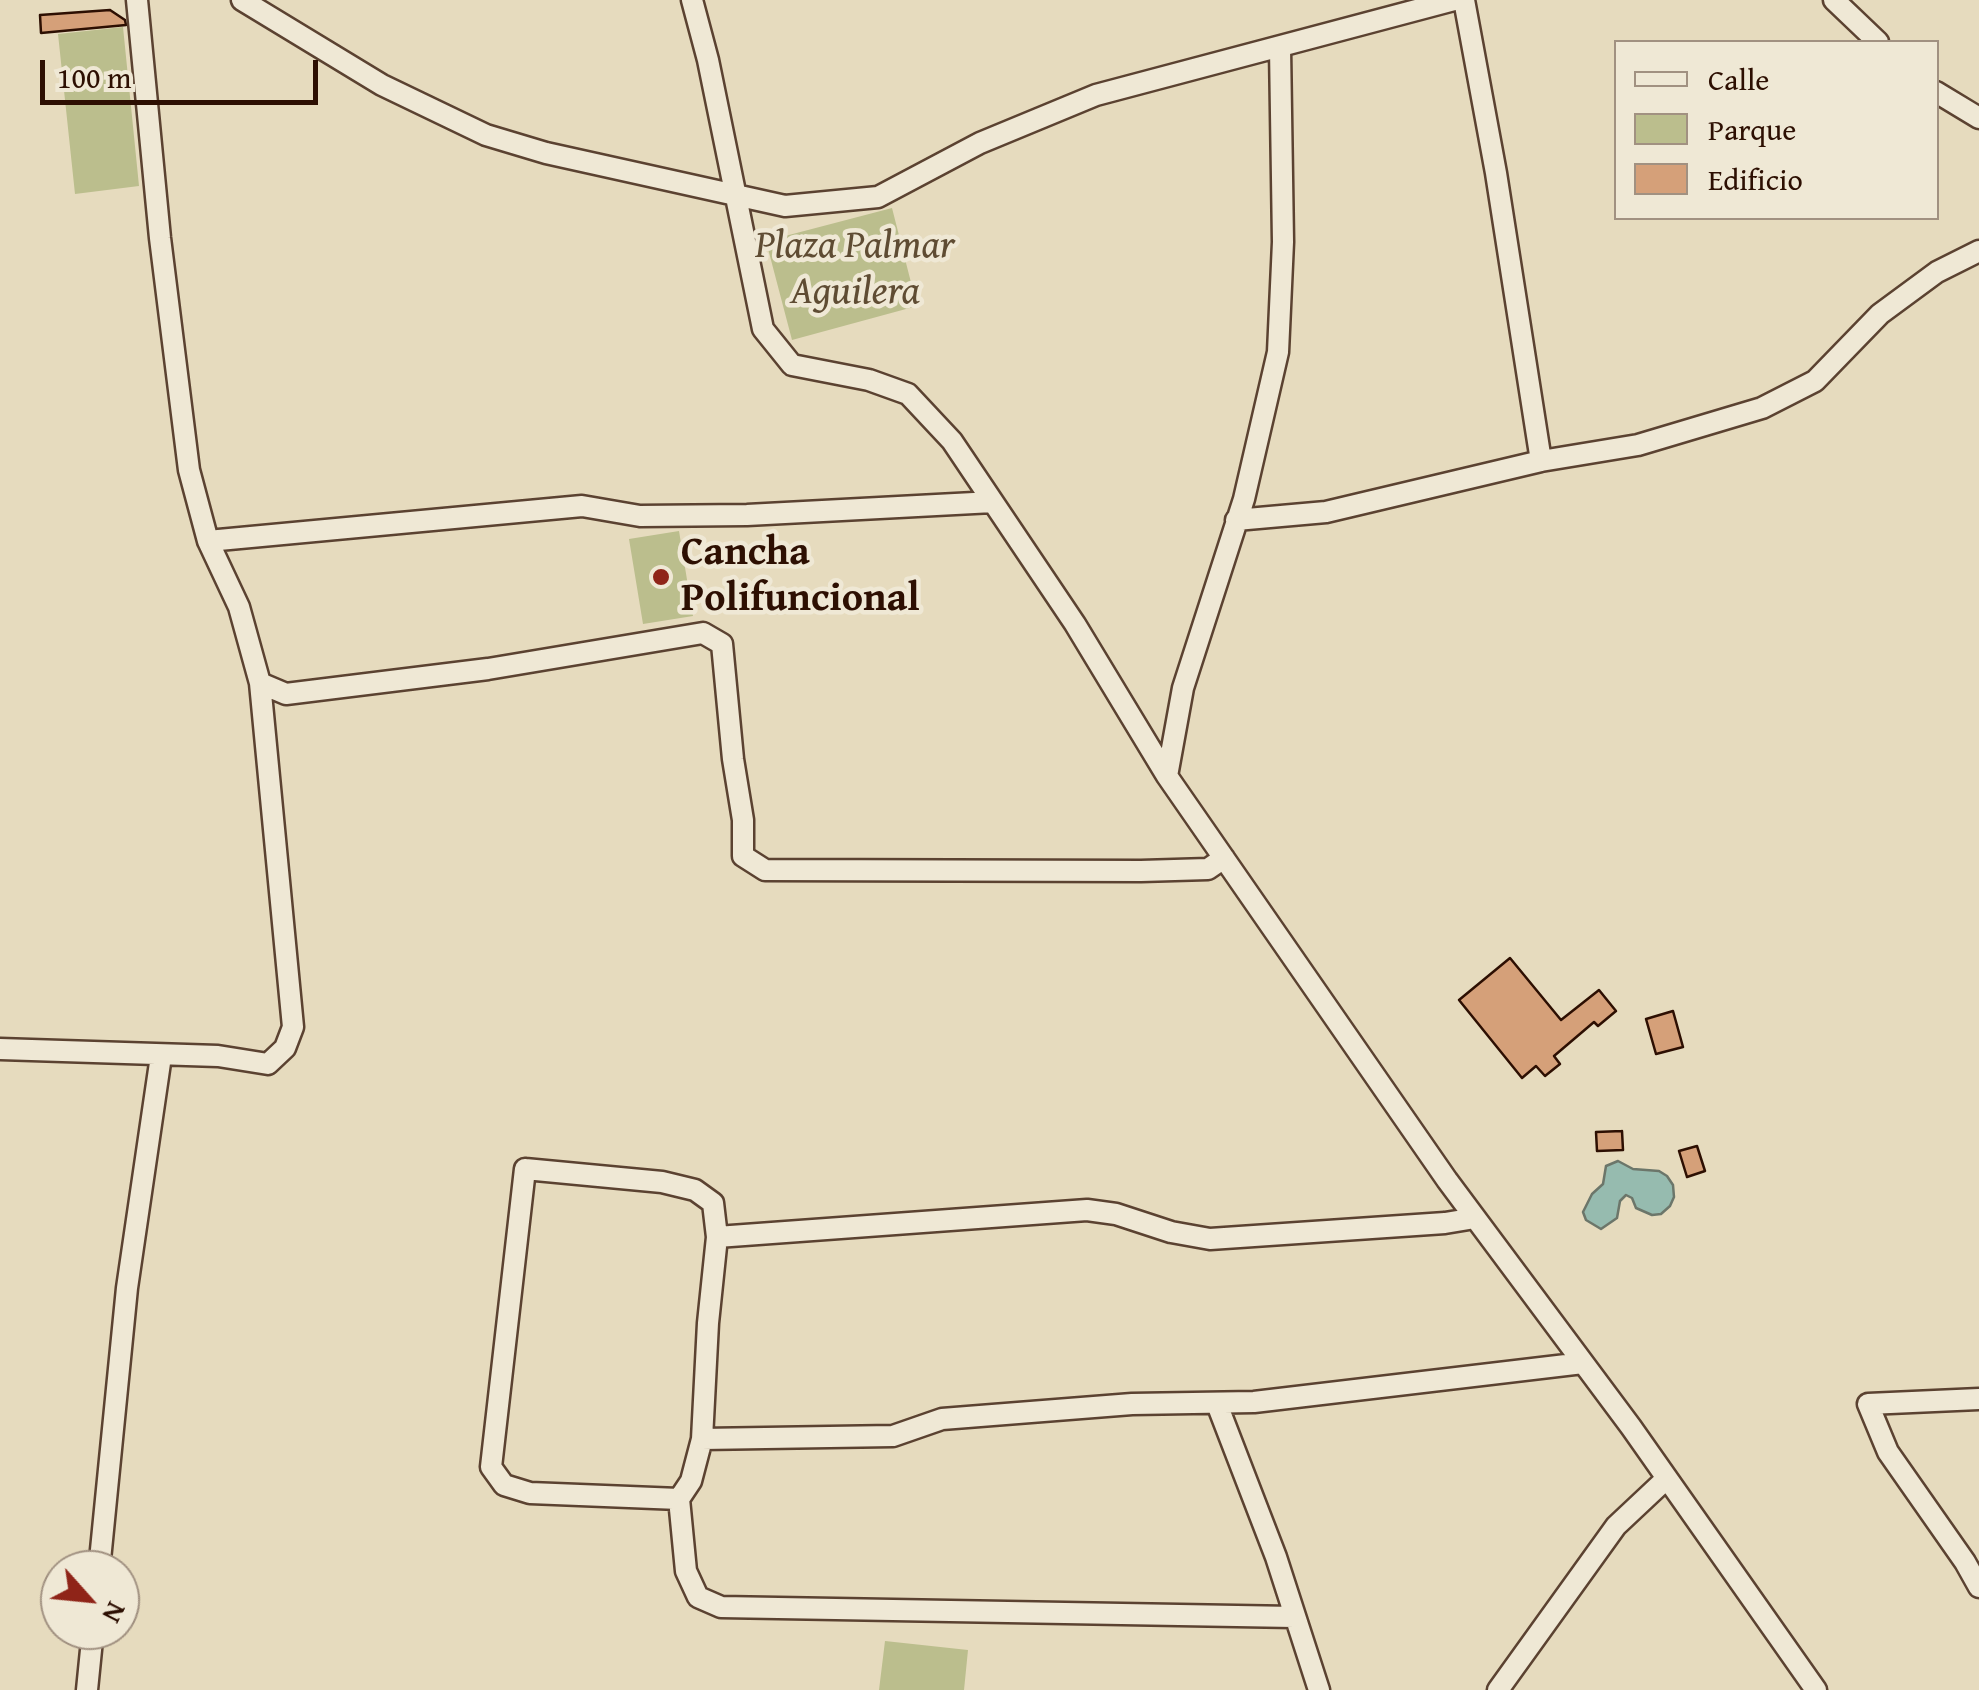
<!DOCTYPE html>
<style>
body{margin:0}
#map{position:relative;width:1979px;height:1690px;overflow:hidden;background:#e6dbbe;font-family:"Gentium Book Plus",serif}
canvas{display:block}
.legend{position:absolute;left:1614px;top:40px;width:325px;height:180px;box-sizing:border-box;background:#efe8d5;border:2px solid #a19181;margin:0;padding:12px 18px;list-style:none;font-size:30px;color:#2d0f02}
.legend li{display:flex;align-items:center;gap:20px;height:50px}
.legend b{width:50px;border:2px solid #a19181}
.north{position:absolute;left:40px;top:1550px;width:100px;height:100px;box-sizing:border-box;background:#efe8d5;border:2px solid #a19181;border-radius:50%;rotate:117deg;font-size:28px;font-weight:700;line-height:40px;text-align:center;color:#2d0f02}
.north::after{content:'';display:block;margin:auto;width:35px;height:45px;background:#8f2418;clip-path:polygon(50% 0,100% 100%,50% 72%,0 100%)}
.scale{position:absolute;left:40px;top:60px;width:278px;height:45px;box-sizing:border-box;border:5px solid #2d0f02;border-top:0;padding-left:12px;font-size:30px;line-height:35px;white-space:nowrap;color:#2d0f02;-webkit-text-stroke:8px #efe8d5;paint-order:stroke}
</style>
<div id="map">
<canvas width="1979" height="1690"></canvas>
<ul class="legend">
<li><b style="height:12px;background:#efe8d5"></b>Calle</li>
<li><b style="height:28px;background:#bbbe8d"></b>Parque</li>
<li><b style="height:28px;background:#d5a079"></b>Edificio</li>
</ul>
<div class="north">N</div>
<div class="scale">100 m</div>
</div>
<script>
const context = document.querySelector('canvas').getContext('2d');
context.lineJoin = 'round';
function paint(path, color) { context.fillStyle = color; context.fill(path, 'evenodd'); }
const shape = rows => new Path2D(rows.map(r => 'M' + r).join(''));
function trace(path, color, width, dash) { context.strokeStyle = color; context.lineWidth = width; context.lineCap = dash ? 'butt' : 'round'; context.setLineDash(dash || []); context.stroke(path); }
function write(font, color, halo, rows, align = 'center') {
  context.font = font + ' "Gentium Book Plus",serif'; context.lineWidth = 9; context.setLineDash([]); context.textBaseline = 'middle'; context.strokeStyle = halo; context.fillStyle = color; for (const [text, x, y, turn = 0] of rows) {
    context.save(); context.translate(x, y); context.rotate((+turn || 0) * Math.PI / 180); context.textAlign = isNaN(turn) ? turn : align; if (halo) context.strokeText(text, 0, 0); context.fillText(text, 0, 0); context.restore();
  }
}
paint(shape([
 [123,27,139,186,75,194,58,34],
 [892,208,917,306,792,340,766,241],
 [679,531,693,616,643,624,629,539],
 [885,1641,968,1650,964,1690,879,1690]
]), '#bbbe8d');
const water = shape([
 [1618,1161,1633,1169,1659,1171,1667,1176,1673,1185,1674,1197,1670,1206,1661,1214,1652,1215,1636,1208,1632,1198,1626,1195,1620,1201,1617,1218,1601,1229,1586,1220,1583,1212,1592,1194,1603,1184,1606,1166,1618,1161]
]);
paint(water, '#96bbaf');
trace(water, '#6c766a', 2.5);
const building = shape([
 [110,10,125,20,126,25,41,33,40,15,110,10],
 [1510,958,1561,1020,1599,990,1616,1011,1598,1026,1594,1022,1554,1056,1560,1064,1545,1076,1536,1066,1522,1078,1459,1000,1510,958],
 [1673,1011,1683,1047,1656,1054,1646,1019,1673,1011],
 [1622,1131,1623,1150,1597,1151,1596,1132,1622,1131],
 [1697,1146,1705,1171,1687,1177,1679,1151,1697,1146]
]);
paint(building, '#d5a079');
trace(building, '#2d0f02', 2.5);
const minor = shape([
 [137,0,160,238,189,470,208,541,239,607,260,683,286,694,488,669,703,633,722,644,733,759,743,820,743,856,765,870,1141,871,1208,869,1224,858],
 [242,0,382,85,486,135,546,153,785,206,878,197,980,143,1096,95,1454,0],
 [692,0,708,60,763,329,792,365,869,380,908,394,952,441,1075,624,1167,776,1447,1180,1631,1427,1816,1690],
 [1464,0,1496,173,1541,461],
 [1834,0,1878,42],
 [1936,92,1979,118],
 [1236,520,1326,512,1541,461,1638,445,1762,408,1815,381,1880,314,1937,272,1979,251],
 [208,541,582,506,640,516,747,515,993,502],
 [1167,776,1183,688,1244,499,1278,352,1283,242,1280,48],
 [0,1049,218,1056,268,1064,285,1048,293,1027,260,683],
 [525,1169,662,1182,695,1190,713,1203,717,1237,708,1323,702,1439,691,1481,679,1499,530,1493,504,1485,491,1467,525,1169],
 [717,1237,1087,1210,1116,1214,1171,1232,1210,1239,1445,1223,1475,1218],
 [1979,1399,1868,1404,1888,1452,1965,1562,1979,1587],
 [1217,1404,1276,1557,1319,1690],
 [702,1439,893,1436,942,1419,1132,1404,1254,1402,1583,1363],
 [679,1499,686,1571,698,1597,721,1607,1294,1617],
 [99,1570,127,1288,161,1056],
 [87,1690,93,1630],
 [1498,1690,1616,1526,1665,1480]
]);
trace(minor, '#5b4231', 25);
trace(minor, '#efe8d5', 20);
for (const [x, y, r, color] of [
 [661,577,10,"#8f2418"]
]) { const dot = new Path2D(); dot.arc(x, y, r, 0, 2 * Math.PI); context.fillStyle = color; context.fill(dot); trace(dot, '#efe8d5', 4); }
write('italic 40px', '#5f4c33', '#efe8d5', [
 ["Plaza Palmar",855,247],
 ["Aguilera",855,293]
]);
write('bold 40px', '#2d0f02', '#efe8d5', [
 ["Cancha",681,554],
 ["Polifuncional",681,600]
], 'left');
</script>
